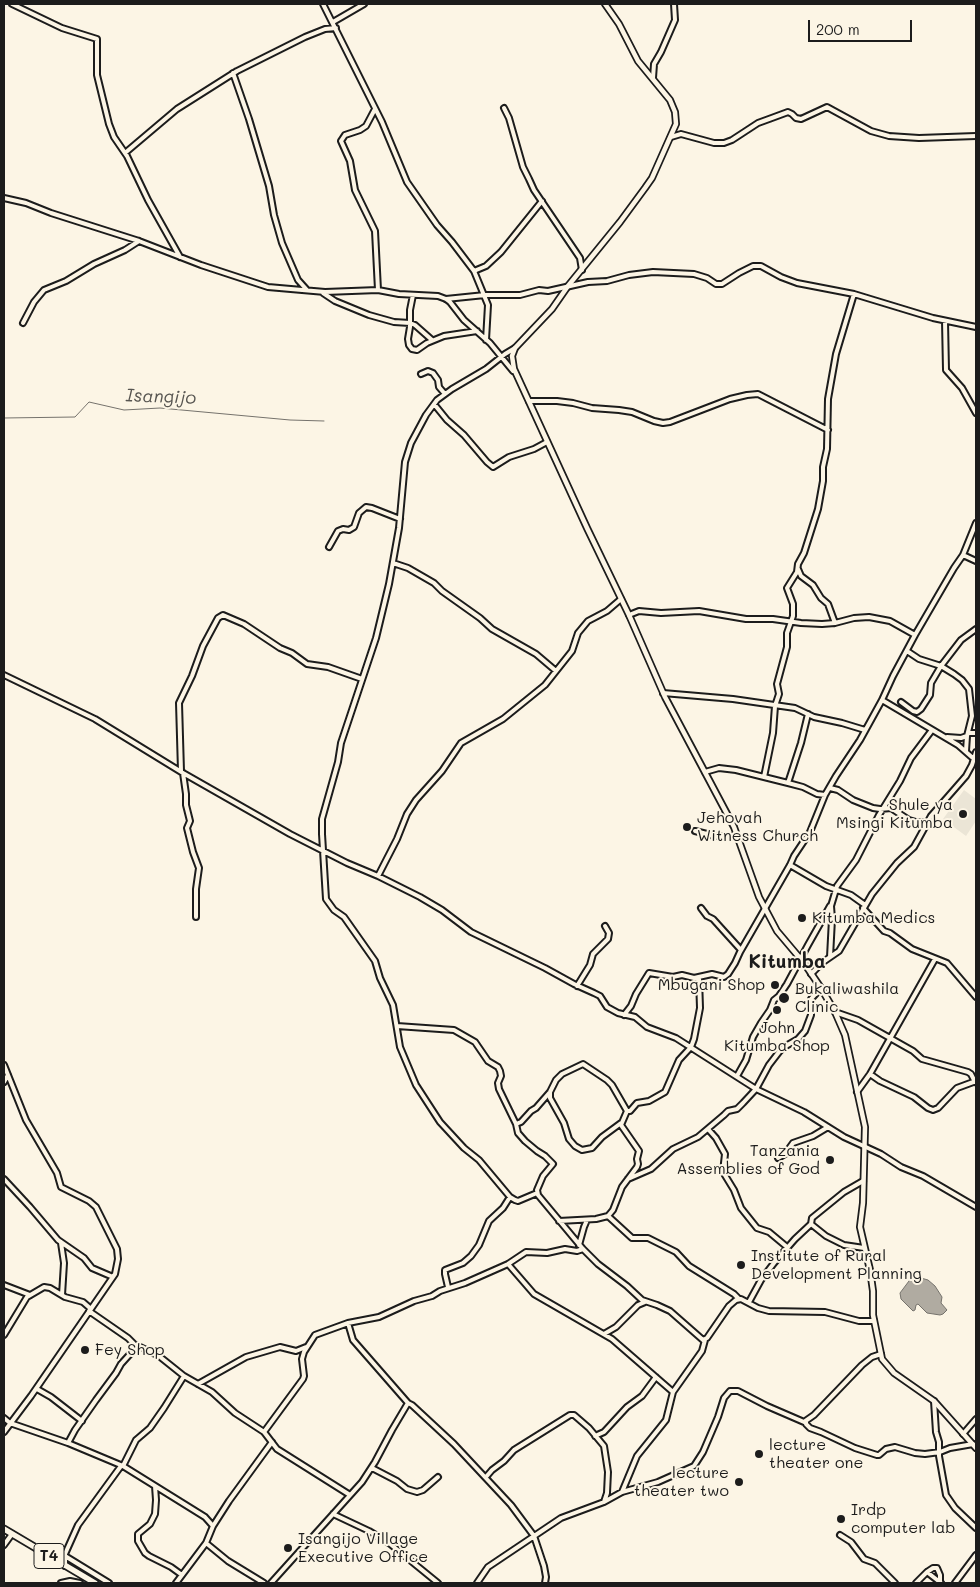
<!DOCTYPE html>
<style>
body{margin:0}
#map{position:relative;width:980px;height:1587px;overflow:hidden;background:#fcf5e5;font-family:Mali,sans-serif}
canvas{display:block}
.frame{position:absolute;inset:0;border:5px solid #1c1c1c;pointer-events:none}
.scale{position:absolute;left:808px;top:20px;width:104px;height:22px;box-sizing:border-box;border:2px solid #1c1c1c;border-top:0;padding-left:6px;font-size:15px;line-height:18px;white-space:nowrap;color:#1c1c1c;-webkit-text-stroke:4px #fcf5e5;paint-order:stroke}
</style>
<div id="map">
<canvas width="980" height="1587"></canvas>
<div class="frame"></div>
<div class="scale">200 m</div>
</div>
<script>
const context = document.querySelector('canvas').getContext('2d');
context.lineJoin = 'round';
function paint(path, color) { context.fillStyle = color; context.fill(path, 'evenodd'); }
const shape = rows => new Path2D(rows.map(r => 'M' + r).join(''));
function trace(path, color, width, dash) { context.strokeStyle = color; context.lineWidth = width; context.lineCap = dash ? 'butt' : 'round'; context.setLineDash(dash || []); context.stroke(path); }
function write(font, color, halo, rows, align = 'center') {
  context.font = font + ' Mali,sans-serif'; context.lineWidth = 4; context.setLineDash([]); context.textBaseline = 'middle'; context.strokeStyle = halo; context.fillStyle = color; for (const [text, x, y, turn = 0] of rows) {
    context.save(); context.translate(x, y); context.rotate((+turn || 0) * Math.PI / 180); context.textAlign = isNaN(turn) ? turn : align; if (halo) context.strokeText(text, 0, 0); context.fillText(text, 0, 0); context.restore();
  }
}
paint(shape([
 [964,790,976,799,976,821,966,836,943,819]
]), '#ebe5d6');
const water = shape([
 [912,1277,921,1278,928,1280,935,1286,942,1297,941,1303,947,1310,943,1314,940,1315,927,1313,918,1304,916,1305,915,1310,913,1311,901,1299,900,1293,912,1277]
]);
paint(water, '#b0aba1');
trace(water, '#75726c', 1);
trace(shape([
 [4,418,75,417,89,402,124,410,160,408,290,420,324,421]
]), '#75726c', 1);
const minor = shape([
 [12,4,62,28,97,39,97,75,109,124,114,137,127,156,148,200,180,257],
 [323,4,382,122,407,182,437,225,452,242,474,271,488,305,486,340],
 [333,22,364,4],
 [233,73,249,119,269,186,274,215,282,243,298,280,307,290],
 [653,78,654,64,661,52,675,20,674,4],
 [504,108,509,118,523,167,529,179,534,190,580,258,582,270],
 [375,109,366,126,360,130,345,135,341,141,350,161,355,190,375,231,378,290],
 [671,137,681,134,714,143,724,143,732,140,758,123,769,119,788,112,792,114,796,118,801,119,827,107,871,131,889,136,919,138,976,136],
 [125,153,177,109,237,71,305,37,325,29,336,28],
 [4,198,26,203,51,213,139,241,201,265,268,287,325,292,378,290,399,294,438,296,446,299,450,302,464,320,490,343,513,371],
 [474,271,486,266,501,252,542,201],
 [323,293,335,301,369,315,394,322,410,323,415,325,432,340],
 [413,295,410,310,410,327,408,339,409,345,412,349,417,350,427,343,444,336,477,331],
 [446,299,485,295,520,295,539,290,548,291,588,282,607,281,629,275,653,272,694,274,707,278,716,284,722,284,739,273,753,266,761,266,781,277,797,283,854,294,933,318,976,327],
 [945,321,946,370,962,388,976,413],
 [23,323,34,302,44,290,66,281,94,264,125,250,139,241],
 [515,348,505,354,486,369,452,389,437,400,426,415,411,443,405,462,399,528,389,584,376,638,341,743,338,762,322,819,322,834,326,899,334,910,344,917,375,961,380,978,393,1005,400,1047,416,1085,440,1122,464,1148,479,1160,510,1197,515,1200,518,1201,537,1193],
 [421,374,428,371,433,373,438,380,439,387,445,394],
 [529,401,557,401,573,403,592,408,619,410,632,412,654,421,663,423,670,422,730,399,747,395,758,394,828,430],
 [434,404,447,420,464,435,487,462,493,467,509,457,534,449,547,442],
 [329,547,338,531,343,529,349,530,354,527,359,513,366,507,372,508,400,519],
 [963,555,976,561],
 [393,563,408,568,434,583,442,591,480,618,492,629,536,654,556,671],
 [798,569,801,576,813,585,821,598,828,604,835,623],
 [629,615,639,611,661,613,699,611,746,619,773,619,801,623,822,624,835,623,854,618,869,617,890,621,915,635],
 [907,651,919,659,941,666,954,674,962,680,969,689,972,716,967,736,966,751],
 [4,675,95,719,183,773,290,834,347,863,378,876,420,897,442,910,471,932,545,968,574,984,594,993,600,996,607,1007,618,1013,635,1017,647,1027,676,1038,756,1089,804,1112,844,1137,881,1154,901,1167,923,1176,976,1207],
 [663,693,733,699,795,708,814,717,842,723,865,730],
 [882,700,958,745,974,759],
 [901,702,913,711,917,712,921,709,930,695,931,683,941,666,961,640,976,629],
 [968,733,976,733],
 [947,737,961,738,967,736],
 [181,771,179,703,192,676,203,646,218,618,223,615,244,624,280,648,292,653,307,664,328,667,362,679],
 [705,772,719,768,736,770,788,783,803,787,817,794,825,795],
 [183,773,186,794,186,805,190,821,187,828,193,852,199,868,196,889,196,917],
 [764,777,773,733,775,706,779,694,777,684,787,647,787,633,793,616,793,604,787,588,797,572,798,564,804,553,818,509,823,481,823,467,827,449,828,399,836,354,854,294],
 [788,783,801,743,808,714],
 [830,788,838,790,853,800,873,808,880,809,891,808,909,820,916,822,927,822],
 [695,831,715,836,737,836],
 [790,865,826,886,851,895,865,905],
 [378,876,397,839,407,814,416,800,442,771,461,743,503,719,545,685,572,651,578,633,588,621,607,611,621,599],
 [701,908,707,916,713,919,741,950],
 [863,908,884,931,890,933,912,949,947,963,976,997],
 [830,957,832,919,831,906,837,886,856,860,879,815,900,781,911,758,932,730],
 [811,974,823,962,839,951,872,894,897,863,914,847,931,816,966,776,972,765,976,752],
 [699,978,700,1008,694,1039,691,1047,679,1060,665,1092,649,1101,637,1103,630,1111,627,1111,612,1085,607,1080,583,1064,562,1074,556,1080,550,1092,536,1108,531,1111,521,1122,516,1124,518,1133,525,1141,537,1151,545,1156,553,1164,543,1176,537,1190,538,1195,583,1249,598,1264,627,1286,642,1300,657,1305,670,1311,703,1340,707,1338,729,1306,736,1300,741,1299,758,1308,769,1311,825,1312,859,1321,874,1321],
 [577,986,590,965,593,954,608,939,609,933,605,926],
 [835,1012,858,1020,913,1051,922,1059,968,1072,971,1074,975,1082],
 [624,1015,631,1006,636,994,649,973,673,977,682,975,694,978,712,974,724,977,728,974,735,963,740,952,790,865,794,856,810,832,825,795,836,776,860,740,882,700,893,676,915,635,954,568,963,555,976,523],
 [397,1026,454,1030,475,1042,488,1061,498,1067,500,1071,501,1076,498,1083,499,1089,516,1124],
 [4,1065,26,1120,57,1173,61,1187,89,1201,96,1207,117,1249,118,1259,115,1274,31,1396,4,1432],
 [870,1074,880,1081,914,1097,928,1108,933,1110,938,1108,957,1088,976,1081],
 [737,1076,746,1060,753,1037,761,1023,770,1010,774,1000,779,996,787,984,808,945,830,906],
 [4,1082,8,1075],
 [550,1092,550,1098,564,1123,569,1139,575,1146,582,1150,592,1148,602,1137,621,1123],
 [857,1092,870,1074,935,959],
 [708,1129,716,1138,725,1154,723,1172,734,1190,741,1208,757,1228,769,1232,787,1247],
 [778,1158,785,1154,793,1143,813,1136,828,1127],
 [4,1179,30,1207,58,1240,84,1258,92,1268,113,1277],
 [628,1179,651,1169,673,1149,698,1137,724,1115,728,1111,737,1109,743,1103,756,1089,769,1065,779,1052,784,1047,798,1039,805,1031,811,1015,811,999,821,988],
 [608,1216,632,1238,648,1238,676,1252,689,1266,734,1294,739,1299],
 [559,1221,596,1219,608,1216,613,1210,622,1187,637,1167,638,1164,637,1159,639,1151,621,1125,627,1111],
 [811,1224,826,1236,844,1245,864,1248],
 [61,1243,64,1263,62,1295],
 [579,1245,584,1227,587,1220],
 [508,1264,534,1294,612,1339,673,1392],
 [4,1285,30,1295],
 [448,1287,445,1274,445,1270,463,1263,471,1256,479,1245,489,1221,503,1208,510,1197],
 [749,1302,761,1280,774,1263,795,1239,811,1224,812,1218,844,1192,863,1181],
 [89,1311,128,1338,134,1344,159,1356,184,1376,212,1392,235,1413,264,1432,277,1449,350,1495],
 [604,1334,616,1327,638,1305,645,1302],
 [4,1335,27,1297,44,1287,50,1288,65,1297,83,1302,91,1309],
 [198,1384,246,1357,280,1347,296,1351,306,1347],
 [37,1389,51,1397,82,1421],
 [934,1401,936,1432,939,1442,939,1456,946,1495,955,1508,976,1528],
 [408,1403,412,1405,454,1444,511,1505,534,1536,544,1566,546,1577,545,1583],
 [4,1418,10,1423,68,1443,123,1466,205,1517,213,1526],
 [806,1422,806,1424,810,1428,821,1432,855,1448,877,1455,879,1455,886,1449,895,1447,915,1453,925,1454,940,1452,950,1448,973,1444],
 [264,1432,303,1379,304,1376,302,1359,304,1352,315,1335,348,1323,379,1317,414,1301,432,1296,440,1291,465,1283,508,1264,526,1252,547,1253,565,1249,577,1251,583,1249],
 [963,1434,976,1419],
 [595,1436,604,1432,627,1407,642,1396,656,1377],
 [68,1443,75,1430,96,1400,116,1373,121,1364,131,1353,134,1344],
 [123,1466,136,1440,150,1428,164,1408,184,1376],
 [372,1468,397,1481,407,1489,417,1492,423,1490,438,1477],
 [486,1477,492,1470,504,1461,514,1450,570,1415,574,1415,589,1428,604,1446,608,1472,607,1493,604,1502],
 [155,1486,156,1500,155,1514,150,1524,138,1534,138,1541,145,1553,149,1556,171,1567,182,1575],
 [622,1492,637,1456,666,1420,673,1392,702,1351,705,1340],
 [333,1514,369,1531,389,1543,438,1583],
 [840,1535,851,1542,864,1559,875,1563,895,1583],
 [4,1545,12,1534],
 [65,1556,109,1583],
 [65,1566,65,1554,78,1525,121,1466],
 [927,1572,933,1568,937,1568,940,1575,940,1582],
 [61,1583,70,1581,80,1583],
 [176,1583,206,1543],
 [264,1583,228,1561,206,1543,213,1526,229,1501,272,1442],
 [271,1583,362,1482,375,1462,392,1430,408,1403,353,1340,348,1323],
 [477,1583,488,1567,561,1518,604,1502,622,1492,658,1482,694,1466,703,1452,718,1417,724,1398,730,1391,738,1391,767,1406,804,1422,814,1415,862,1365,872,1357,881,1354],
 [916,1583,927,1572,941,1583],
 [955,1583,976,1555]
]);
const tertiary = shape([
 [605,4,619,24,638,61,670,100,675,112,676,124,652,178,645,188,620,222,568,286,552,309,515,348,512,356,514,369,587,528,629,615,665,697,734,827,759,897,777,931,804,963,821,988,835,1012,845,1035,865,1127,863,1203,860,1227,870,1270,873,1291,873,1315,882,1359,894,1373,934,1401,976,1448]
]);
const trunk = shape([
 [4,1529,95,1583]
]);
trace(minor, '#1c1c1c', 8);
trace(tertiary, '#1c1c1c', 8);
trace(trunk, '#1c1c1c', 9);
trace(minor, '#fcf5e5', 4);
trace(tertiary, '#fcf5e5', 4.5);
trace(trunk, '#fcf5e5', 5.5);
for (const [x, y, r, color] of [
 [963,814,5,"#1c1c1c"],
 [687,827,5,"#1c1c1c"],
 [802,918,5,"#1c1c1c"],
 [775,985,5,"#1c1c1c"],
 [784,998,6,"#1c1c1c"],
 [777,1010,5,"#1c1c1c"],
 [830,1160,5,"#1c1c1c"],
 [741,1265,5,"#1c1c1c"],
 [85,1350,5,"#1c1c1c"],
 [759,1454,5,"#1c1c1c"],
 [739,1482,5,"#1c1c1c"],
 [841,1519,5,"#1c1c1c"],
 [288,1548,5,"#1c1c1c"]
]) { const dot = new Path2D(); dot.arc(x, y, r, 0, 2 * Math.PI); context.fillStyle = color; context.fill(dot); trace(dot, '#fcf5e5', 2); }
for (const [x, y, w] of [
 [49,1556,30]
]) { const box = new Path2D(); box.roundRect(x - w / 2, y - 12.5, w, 25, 4); context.fillStyle = '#fcf5e5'; context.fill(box); trace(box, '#1c1c1c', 1); }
write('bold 15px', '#1c1c1c', null, [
 ["T4",49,1556]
]);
write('16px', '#1c1c1c', '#fcf5e5', [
 ["Shule ya",953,805,"right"],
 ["Msingi Kitumba",953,823,"right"],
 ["Jehovah",697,818],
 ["Witness Church",697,836],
 ["Kitumba Medics",812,918],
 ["Mbugani Shop",765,985,"right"],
 ["Bukaliwashila",795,989],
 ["Clinic",795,1007],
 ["John",777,1028,"center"],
 ["Kitumba Shop",777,1046,"center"],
 ["Tanzania",820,1151,"right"],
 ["Assemblies of God",820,1169,"right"],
 ["Institute of Rural",751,1256],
 ["Development Planning",751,1274],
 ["Fey Shop",95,1350],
 ["lecture",769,1445],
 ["theater one",769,1463],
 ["lecture",729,1473,"right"],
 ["theater two",729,1491,"right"],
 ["Irdp",851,1510],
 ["computer lab",851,1528],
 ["Isangijo Village",298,1539],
 ["Executive Office",298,1557]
], 'left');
write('italic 18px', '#575551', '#fcf5e5', [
 ["Isangijo",161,397,2]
]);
write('bold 19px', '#1c1c1c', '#fcf5e5', [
 ["Kitumba",787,962]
]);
</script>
